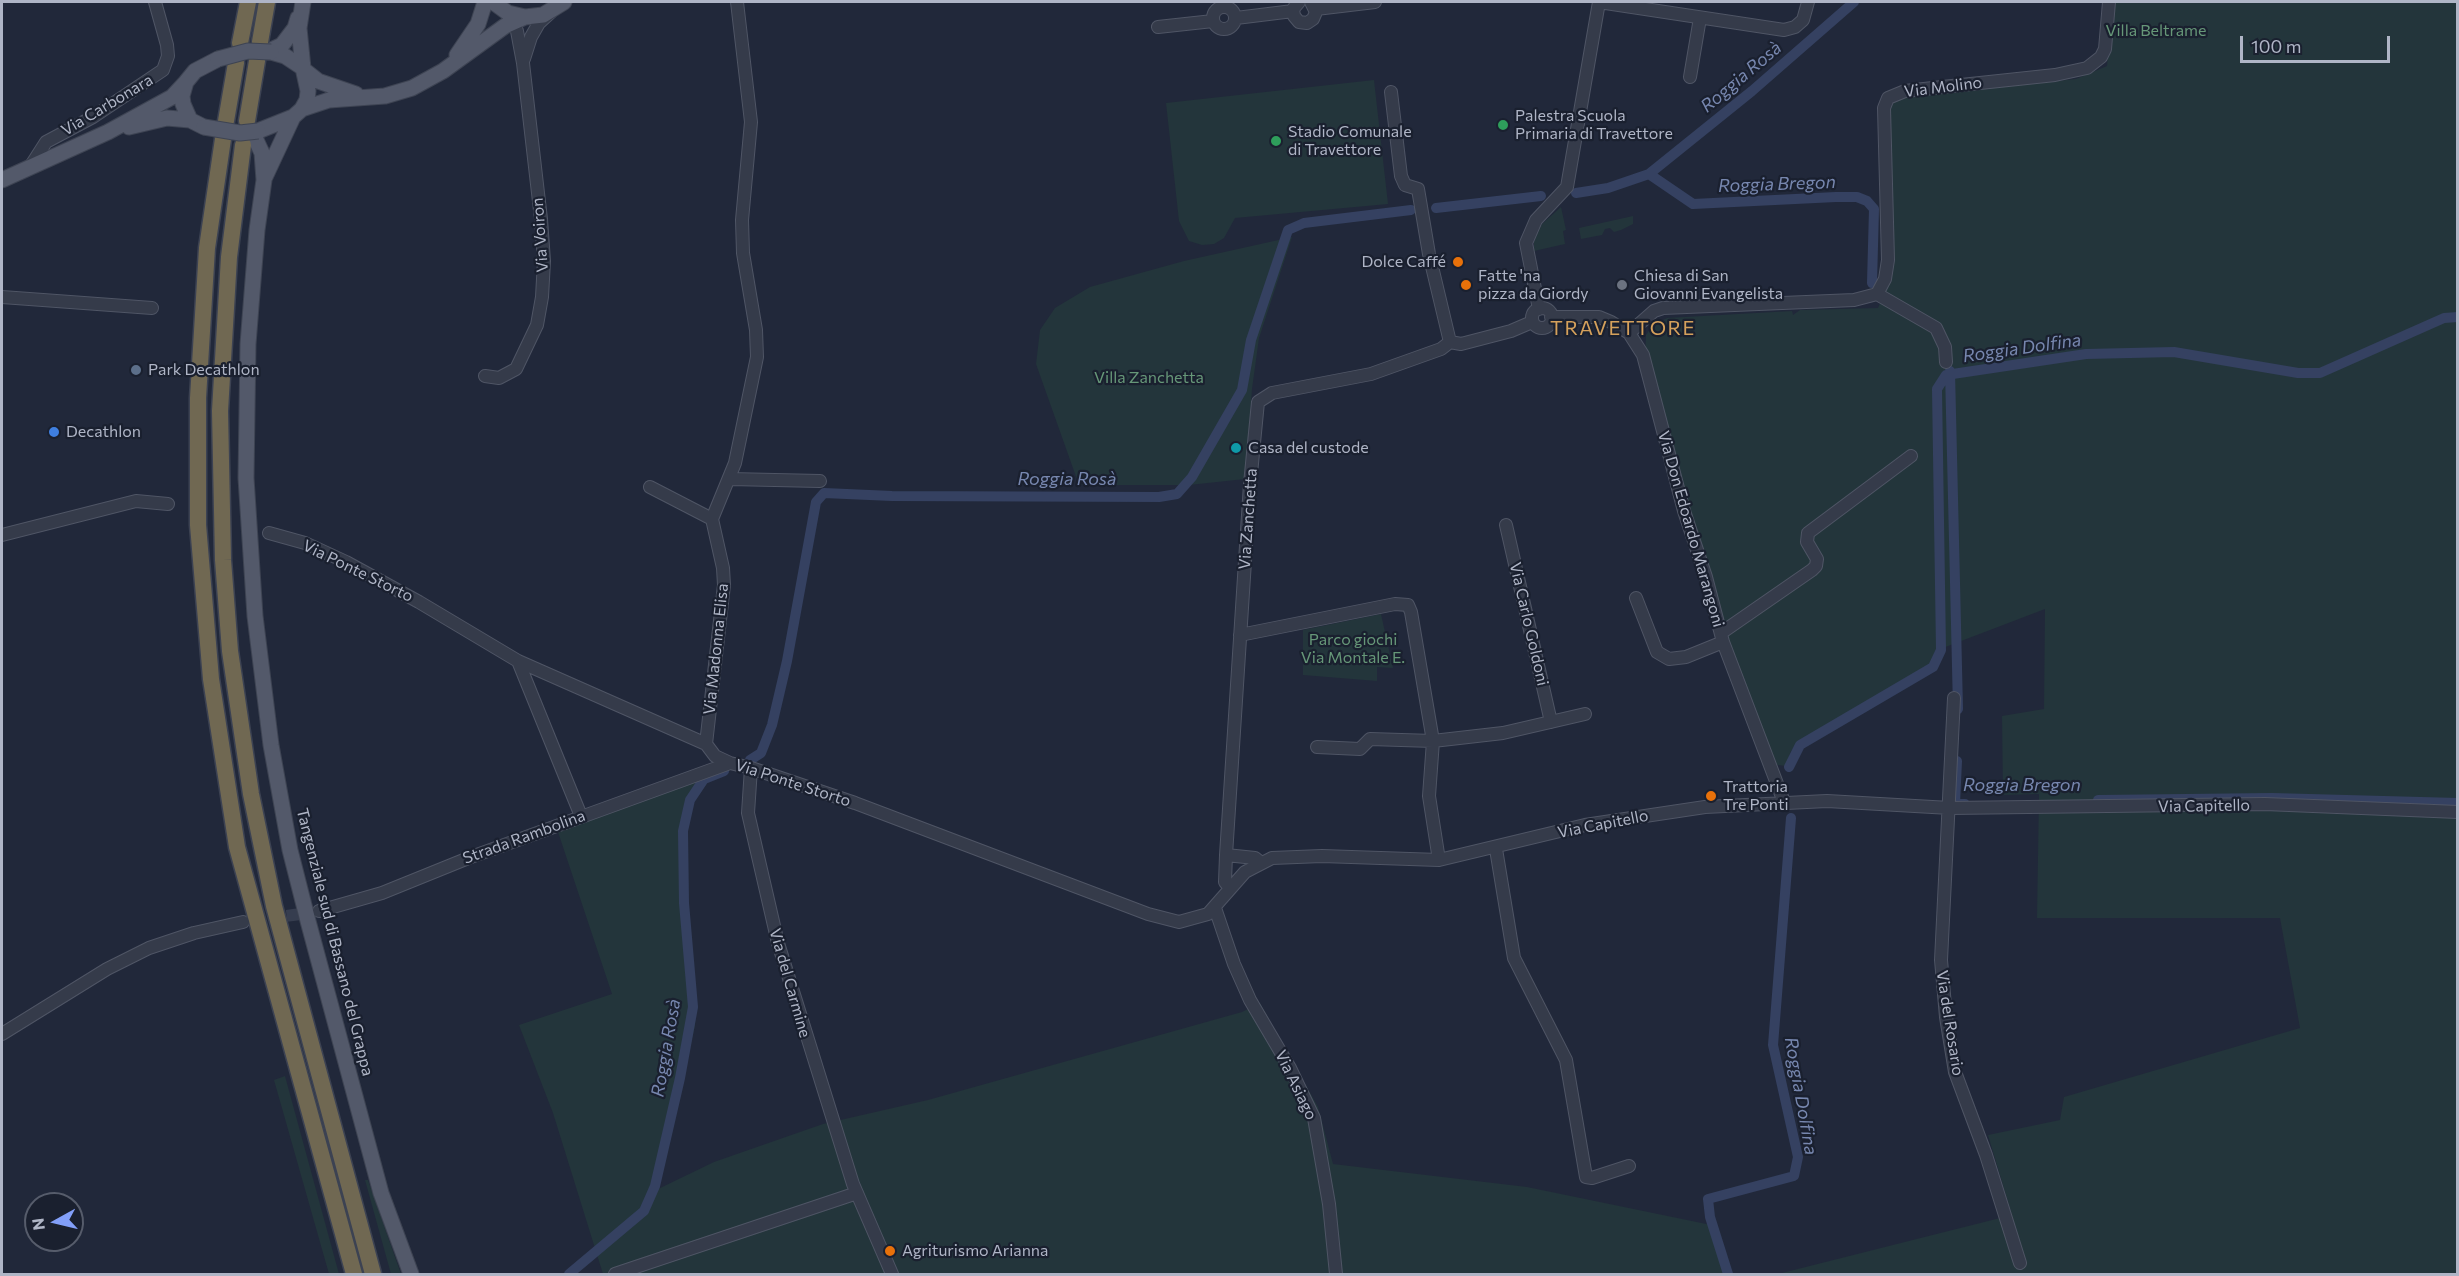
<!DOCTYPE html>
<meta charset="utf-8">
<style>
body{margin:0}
#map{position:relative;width:2459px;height:1276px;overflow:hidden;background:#21283a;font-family:Commissioner,sans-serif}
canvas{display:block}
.frame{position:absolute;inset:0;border:3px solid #afb5c6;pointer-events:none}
.north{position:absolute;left:24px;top:1192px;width:60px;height:60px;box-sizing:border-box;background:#1a202f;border:2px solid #565c6b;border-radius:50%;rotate:262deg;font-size:16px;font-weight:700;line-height:24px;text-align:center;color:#afb5c6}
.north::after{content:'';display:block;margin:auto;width:21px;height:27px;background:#829ff9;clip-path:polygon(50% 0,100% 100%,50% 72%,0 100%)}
.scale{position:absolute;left:2240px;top:36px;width:150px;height:27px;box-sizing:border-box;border:3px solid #afb5c6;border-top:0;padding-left:8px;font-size:18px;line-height:21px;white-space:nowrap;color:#afb5c6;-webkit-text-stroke:4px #1a202f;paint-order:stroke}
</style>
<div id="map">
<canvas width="2459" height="1276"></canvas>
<div class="frame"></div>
<div class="north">N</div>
<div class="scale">100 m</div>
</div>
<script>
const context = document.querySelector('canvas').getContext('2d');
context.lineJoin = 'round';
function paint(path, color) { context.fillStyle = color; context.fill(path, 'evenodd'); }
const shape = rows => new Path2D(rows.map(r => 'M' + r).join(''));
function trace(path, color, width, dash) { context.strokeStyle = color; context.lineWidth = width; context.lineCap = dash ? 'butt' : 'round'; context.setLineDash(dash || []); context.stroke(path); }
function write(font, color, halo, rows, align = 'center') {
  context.font = font + ' Commissioner,sans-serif'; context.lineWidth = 4.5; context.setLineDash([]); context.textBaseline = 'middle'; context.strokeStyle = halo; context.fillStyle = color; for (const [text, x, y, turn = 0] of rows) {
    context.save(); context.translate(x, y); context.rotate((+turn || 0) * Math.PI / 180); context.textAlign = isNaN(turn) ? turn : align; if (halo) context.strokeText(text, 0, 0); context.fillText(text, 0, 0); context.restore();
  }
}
paint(shape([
 [2112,2,2457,2,2457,1274,1778,1274,2012,1215,1988,1135,2060,1120,2064,1097,2300,1028,2280,918,2037,918,2039,794,2003,795,2002,716,2044,709,2045,609,1935,651,1933,664,1928,672,1791,751,1786,766,1771,764,1727,638,1729,634,1723,625,1645,360,1646,335,1652,326,1667,318,1792,311,1793,315,1800,310,1878,308,1882,299,1888,105,1900,97,2076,79,2107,66],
 [1374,80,1388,204,1235,218,1224,238,1214,244,1202,245,1189,241,1179,221,1166,103],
 [1561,207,1566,230,1563,231,1565,244,1534,251,1534,241,1542,224],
 [1633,216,1633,224,1621,230,1614,232,1610,228,1605,229,1602,235,1581,239,1579,228],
 [1292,237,1259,338,1252,389,1245,479,1189,485,1079,485,1036,364,1040,330,1055,308,1090,287,1184,261],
 [1381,614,1393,668,1377,667,1377,681,1303,675,1303,630],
 [697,776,707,784,700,791,689,812,686,843,687,890,696,1003,695,1026,656,1190,714,1162,823,1124,928,1100,1242,1012,1260,1003,1318,1107,1333,1164,1527,1187,1716,1226,1730,1274,603,1274,553,1113,519,1025,612,994,558,832],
 [285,1076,339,1274,329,1274,274,1080],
 [365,1180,368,1180,401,1274,391,1274]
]), '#23353b');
trace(shape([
 [1649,174,1693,204,1836,197,1857,197,1867,201,1874,209,1872,283],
 [1576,193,1608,188,1649,174,1752,91,1854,2],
 [1436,208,1541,196],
 [1950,371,1958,709],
 [750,760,761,753,772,725,787,661,816,502,824,493,892,496,1159,497,1177,494,1192,477,1242,390,1251,340,1288,230,1304,223,1411,210],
 [1957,761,1955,804,1965,804],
 [1789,767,1800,745,1933,667,1941,650,1937,389,1946,375,2086,354,2174,352,2298,373,2320,373,2444,318,2458,317],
 [2098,800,2272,798,2458,803],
 [569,1274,644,1211,655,1186,680,1078,693,1007,684,903,683,831,690,800,704,779,724,771],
 [1728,1274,1710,1217,1708,1199,1794,1176,1798,1157,1773,1045,1791,818]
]), '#354161', 10);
trace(shape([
 [251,921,314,912]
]), '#363d4f', 12, [12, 6]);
const minor = shape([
 [1299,2,1293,9,1294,16,1299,22,1307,23,1313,19,1316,12,1311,2],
 [1599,2,1784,30,1795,27,1803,20,1808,2],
 '1213 18a11 11 0 1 1 22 0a11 11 0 1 1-22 0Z',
 [1316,9,1375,2],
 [1236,18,1293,11],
 [1158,27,1213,21],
 [524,59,531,37,539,23,551,12],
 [1690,77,1700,18],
 [1391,92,1401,176,1405,185,1418,189,1429,254,1450,342],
 [30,167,46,142,93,117,163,70,168,56,167,45,155,2],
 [1877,294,1936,328,1945,347,1946,362],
 [2,297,152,308],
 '1532 318a10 10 0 1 1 20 0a10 10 0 1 1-20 0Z',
 [1539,309,1526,243,1536,220,1567,187,1599,2],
 [1551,317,1599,317,1611,322,1629,333,1643,355,1684,511,1706,577,1723,642,1784,802],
 [1629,333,1654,311,1663,308,1854,300,1877,294,1885,279,1888,260,1884,108,1888,98,1905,91,2055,75,2087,68,2101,57,2105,49,2109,2],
 [1450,342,1461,344,1511,331,1532,322],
 [485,376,499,378,516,369,537,325,542,297,544,261,541,219,523,63,517,31,510,16],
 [730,479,820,481],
 [650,487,712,519],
 [1506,525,1551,722],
 [269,533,305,543,346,562,419,602,518,661,706,744,715,756,730,763,751,768,855,803,1148,914,1179,922,1208,914,1245,872,1272,858,1322,856,1439,860,1585,825,1705,807,1827,801,1950,808,2265,804,2458,812],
 [2,535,136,501,168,504],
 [1636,598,1657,652,1669,659,1686,657,1723,642],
 [1721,633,1812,570,1816,566,1817,559,1807,542,1808,533,1911,456],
 [1240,635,1395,604,1408,605,1411,612,1433,741,1429,796,1439,860],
 [518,661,581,816],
 [1954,698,1941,960,1946,1017,1955,1072,1986,1155,2020,1263],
 [706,744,724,585,723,568,712,519,735,463,757,357,756,330,743,253,742,220,751,122,737,2],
 [1317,747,1360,749,1370,739,1433,741,1503,733,1585,714],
 [751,768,748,813,778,943,853,1184,892,1274],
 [1496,849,1514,958,1566,1060,1586,1177,1592,1178,1629,1166],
 [1226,855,1255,858,1260,862],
 [1230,888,1225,882,1226,855,1250,484,1258,402,1272,393,1371,374,1441,349,1450,342],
 [1215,908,1234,964,1250,1000,1290,1068,1314,1118,1329,1204,1336,1274],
 [319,911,382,893,471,857,730,763],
 [2,1034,107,969,149,948,194,933,243,922],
 [615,1274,857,1193]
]);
const major = shape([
 [303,2,299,28,303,68],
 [493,2,508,13,525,17,543,15,564,2],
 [267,52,282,45,295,28,298,18],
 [457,55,478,24,485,2],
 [304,70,318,81,356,94],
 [302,109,329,100,385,96,412,88,443,71,505,26,525,17],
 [129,127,167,118,190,120],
 [204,127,190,120,183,104,182,96,186,82,195,71,218,59],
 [258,131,293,117,302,109,307,100,308,91,303,68,285,56,271,52],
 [256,140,262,153,264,180,257,230,248,344,246,478,255,616,271,745,290,850,308,921,381,1193,411,1274],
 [265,177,293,117],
 [2,180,108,132,172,97,186,82]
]);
const highway = shape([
 [260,42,267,2],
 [240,43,248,2],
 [226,121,236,63],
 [247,121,257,61],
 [223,139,207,248,198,398,198,525,211,679,237,847,354,1274],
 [243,145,229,257,220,411,223,560,230,651,251,794,274,906,373,1274]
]);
trace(minor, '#4f5565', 14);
trace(major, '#3e4453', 17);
trace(highway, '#3c4252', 19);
trace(minor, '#353b4a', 12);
trace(major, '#53596a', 15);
trace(highway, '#706852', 16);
const majorBridge = shape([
 [218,59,248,51,271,52],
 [204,127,240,133,258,131]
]);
trace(majorBridge, '#3e4453', 17, []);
trace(majorBridge, '#53596a', 15);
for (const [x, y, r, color] of [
 [1503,125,6,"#2e9e5b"],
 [1276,141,6,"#2e9e5b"],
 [1458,262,6,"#e8710a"],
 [1466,285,6,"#e8710a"],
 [1622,285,6,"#6b7280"],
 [136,370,6,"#5c6f8a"],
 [54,432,6,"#3f7fe0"],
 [1236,448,6,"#0f9aa8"],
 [1711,796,6,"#e8710a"],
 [890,1251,6,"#e8710a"]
]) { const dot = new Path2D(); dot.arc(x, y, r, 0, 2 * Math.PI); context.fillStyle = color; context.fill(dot); trace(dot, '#1a202f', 2); }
write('16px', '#669778', '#1a202f', [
 ["Villa Beltrame",2156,31],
 ["Villa Zanchetta",1149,378],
 ["Parco giochi",1353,640],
 ["Via Montale E.",1353,658]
]);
write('16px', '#afb5c6', '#1a202f', [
 ["Via Molino",1943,87,-7],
 ["Via Carbonara",107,105,-31],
 ["Via Voiron",540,235,-94],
 ["Via Zanchetta",1248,519,-86],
 ["Via Don Edoardo Marangoni",1691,529,74],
 ["Via Ponte Storto",358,571,26],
 ["Via Carlo Goldoni",1529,624,77],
 ["Via Madonna Elisa",716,649,-84],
 ["Via Ponte Storto",793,783,18],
 ["Via Capitello",2204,806,-1],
 ["Via Capitello",1603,824,-11],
 ["Strada Rambolina",524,837,-20],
 ["Tangenziale sud di Bassano del Grappa",335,942,76],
 ["Via del Carmine",790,983,74],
 ["Via del Rosario",1950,1023,81],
 ["Via Asiago",1296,1085,64]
]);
write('16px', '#afb5c6', '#1a202f', [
 ["Palestra Scuola",1515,116],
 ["Primaria di Travettore",1515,134],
 ["Stadio Comunale",1288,132],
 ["di Travettore",1288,150],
 ["Dolce Caffé",1446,262,"right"],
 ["Fatte 'na",1478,276],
 ["pizza da Giordy",1478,294],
 ["Chiesa di San",1634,276],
 ["Giovanni Evangelista",1634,294],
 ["Park Decathlon",148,370],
 ["Decathlon",66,432],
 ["Casa del custode",1248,448],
 ["Trattoria",1723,787],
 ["Tre Ponti",1723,805],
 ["Agriturismo Arianna",902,1251]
], 'left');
write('italic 18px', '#7787af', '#1a202f', [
 ["Roggia Rosà",1741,77,-40],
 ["Roggia Bregon",1777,184,-2],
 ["Roggia Dolfina",2022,348,-8],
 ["Roggia Rosà",1067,479],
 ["Roggia Bregon",2022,785],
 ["Roggia Rosà",666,1048,-80],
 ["Roggia Dolfina",1801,1096,80]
]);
context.letterSpacing = '1.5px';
write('20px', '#d5a15c', '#1a202f', [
 ["TRAVETTORE",1623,328]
]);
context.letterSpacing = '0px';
</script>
